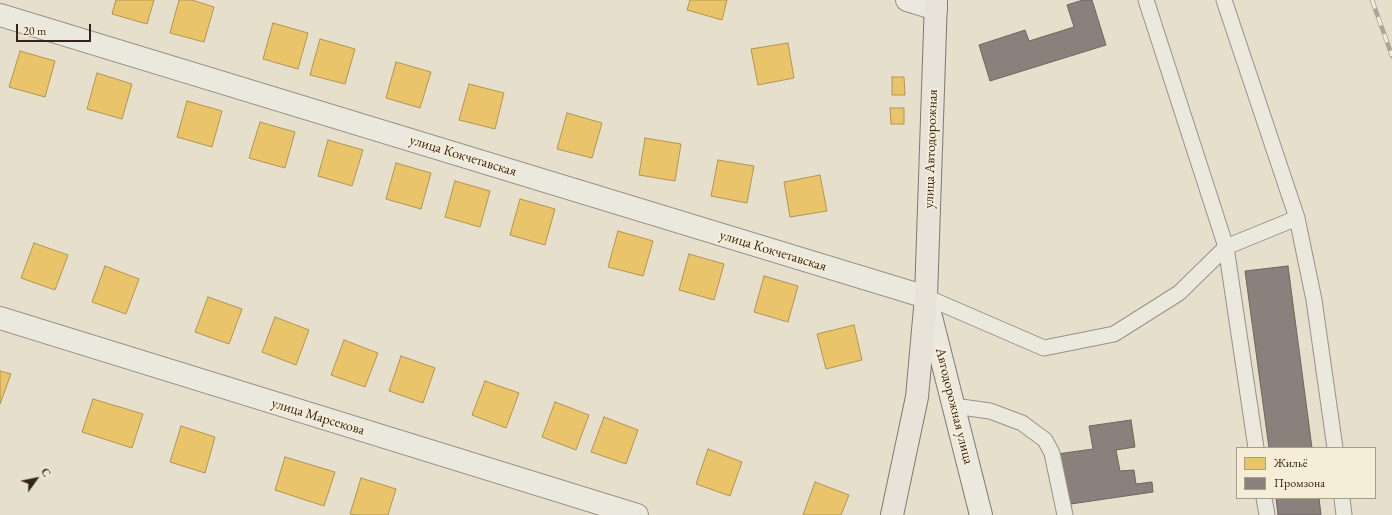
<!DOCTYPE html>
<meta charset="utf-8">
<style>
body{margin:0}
#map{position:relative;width:1392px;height:515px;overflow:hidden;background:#e6dfcc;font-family:"EB Garamond",serif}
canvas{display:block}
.legend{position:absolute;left:1236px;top:447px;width:140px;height:52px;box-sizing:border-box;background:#f6edd7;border:1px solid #a89c8b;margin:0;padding:5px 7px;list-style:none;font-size:12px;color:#33231a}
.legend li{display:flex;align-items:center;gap:8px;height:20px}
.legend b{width:20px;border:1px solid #a89c8b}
.north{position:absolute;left:16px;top:459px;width:40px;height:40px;-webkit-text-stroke:3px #f6edd7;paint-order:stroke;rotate:57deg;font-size:11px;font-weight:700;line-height:16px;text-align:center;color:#33231a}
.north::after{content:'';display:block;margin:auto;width:14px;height:18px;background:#33231a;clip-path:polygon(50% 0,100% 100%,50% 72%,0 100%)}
.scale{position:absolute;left:16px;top:24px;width:75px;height:18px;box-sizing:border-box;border:2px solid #33231a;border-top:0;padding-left:5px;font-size:12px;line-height:14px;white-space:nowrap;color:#33231a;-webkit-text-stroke:3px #f6edd7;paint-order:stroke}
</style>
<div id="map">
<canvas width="1392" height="515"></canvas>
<ul class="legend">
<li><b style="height:11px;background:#e9c46a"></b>Жильё</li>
<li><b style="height:11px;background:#8a817c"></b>Промзона</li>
</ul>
<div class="north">С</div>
<div class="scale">20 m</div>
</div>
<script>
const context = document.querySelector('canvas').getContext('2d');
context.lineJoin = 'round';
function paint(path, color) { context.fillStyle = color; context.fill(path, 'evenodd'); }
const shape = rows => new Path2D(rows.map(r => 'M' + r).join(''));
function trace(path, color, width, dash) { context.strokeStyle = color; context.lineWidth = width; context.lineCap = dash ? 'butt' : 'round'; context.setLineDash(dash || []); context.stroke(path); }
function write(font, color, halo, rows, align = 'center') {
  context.font = font + ' "EB Garamond",serif'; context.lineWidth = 4; context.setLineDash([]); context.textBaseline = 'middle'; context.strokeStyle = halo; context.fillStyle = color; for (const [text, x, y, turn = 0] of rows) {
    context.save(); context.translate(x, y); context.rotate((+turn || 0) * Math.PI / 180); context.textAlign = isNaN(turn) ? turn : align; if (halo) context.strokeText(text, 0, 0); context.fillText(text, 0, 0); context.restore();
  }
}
const homes = shape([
 [116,0,154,0,147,24,112,14,116,0],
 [179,0,192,0,214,7,204,42,170,33,179,0],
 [690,0,727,0,722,20,687,10,690,0],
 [273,23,308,33,298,69,263,59,273,23],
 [320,39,355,49,345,84,310,75,320,39],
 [788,43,794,78,758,85,751,49,788,43],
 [20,51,55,61,45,97,9,87,20,51],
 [396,62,431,72,420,108,386,98,396,62],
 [97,73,132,84,122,119,87,109,97,73],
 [892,77,904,77,905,95,892,95,892,77],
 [469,84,504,93,495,129,459,120,469,84],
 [187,101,222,111,212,147,177,137,187,101],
 [890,108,904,108,904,124,891,124,890,108],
 [567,113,602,123,592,158,557,149,567,113],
 [260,122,295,132,285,168,249,158,260,122],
 [645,138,681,144,675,181,639,175,645,138],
 [328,140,363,150,352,186,318,176,328,140],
 [718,160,754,166,747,203,711,196,718,160],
 [396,163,431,173,421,209,386,199,396,163],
 [820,175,827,211,790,217,784,182,820,175],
 [455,181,490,191,480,227,445,217,455,181],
 [520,199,555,209,545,245,510,235,520,199],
 [618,231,653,241,643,276,608,267,618,231],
 [34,243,68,255,55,290,21,278,34,243],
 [689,254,724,264,714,300,679,290,689,254],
 [105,266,139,279,126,314,92,302,105,266],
 [764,276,798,286,788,322,754,312,764,276],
 [208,297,242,309,229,344,195,332,208,297],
 [275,317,309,330,296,365,262,352,275,317],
 [854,325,862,360,826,369,817,334,854,325],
 [344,340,378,353,365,387,331,375,344,340],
 [401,356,435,368,423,403,389,391,401,356],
 [0,371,11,374,0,404,0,371],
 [485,381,519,393,506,428,472,415,485,381],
 [93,399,143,414,132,448,82,432,93,399],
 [555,402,589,415,576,450,542,437,555,402],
 [604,417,638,430,626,464,591,452,604,417],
 [181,426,215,437,205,473,170,462,181,426],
 [708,449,742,462,730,496,696,484,708,449],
 [285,457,335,472,324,506,275,490,285,457],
 [361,478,396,489,388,515,354,515,350,514,361,478],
 [815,482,849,495,841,515,803,515,815,482]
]);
paint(homes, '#e9c46a');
trace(homes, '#b29452', 1);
const industry = shape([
 [1083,0,1092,0,1106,45,990,81,979,45,1025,30,1029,41,1074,27,1067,5,1083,0],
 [1288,266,1312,448,1269,448,1245,271,1288,266],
 [1131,420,1135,447,1116,450,1120,471,1134,470,1136,484,1152,482,1153,492,1064,505,1057,454,1093,449,1089,426,1131,420],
 [1276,498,1319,498,1321,515,1278,515,1276,498]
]);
paint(industry, '#8a817c');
trace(industry, '#70655f', 1);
const service = shape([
 [1146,0,1226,247,1297,218,1314,300,1335,448],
 [1224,0,1297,218],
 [926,297,1044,348,1114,334,1179,293,1226,247,1256,448],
 [954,406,990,411,1022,423,1045,440,1052,453,1065,515],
 [1264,498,1267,515],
 [1342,498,1344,515]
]);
const minor = shape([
 [907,0,936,9],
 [0,15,926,297],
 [0,318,637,515]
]);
const secondary = shape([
 [927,301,981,515]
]);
const primary = shape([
 [892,515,917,397,926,297,936,0]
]);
trace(service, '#989287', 17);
trace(minor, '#989287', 24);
trace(secondary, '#7f796e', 24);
trace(primary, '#7f796e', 24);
trace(service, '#ebe8de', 15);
trace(minor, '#ebe8de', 22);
trace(secondary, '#ebe8de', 22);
trace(primary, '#e8e3d9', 22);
const rail = shape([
 [1372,0,1392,56]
]);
trace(rail, '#aaa49c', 4.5);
trace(rail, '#f6edd7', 3, [9]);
write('14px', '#33231a', '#f6edd7', [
 ["улица Автодорожная",931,149,-88],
 ["улица Кокчетавская",463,156,17],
 ["улица Кокчетавская",773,251,17],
 ["Автодорожная улица",954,406,76],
 ["улица Марсекова",318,417,17]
]);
</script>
